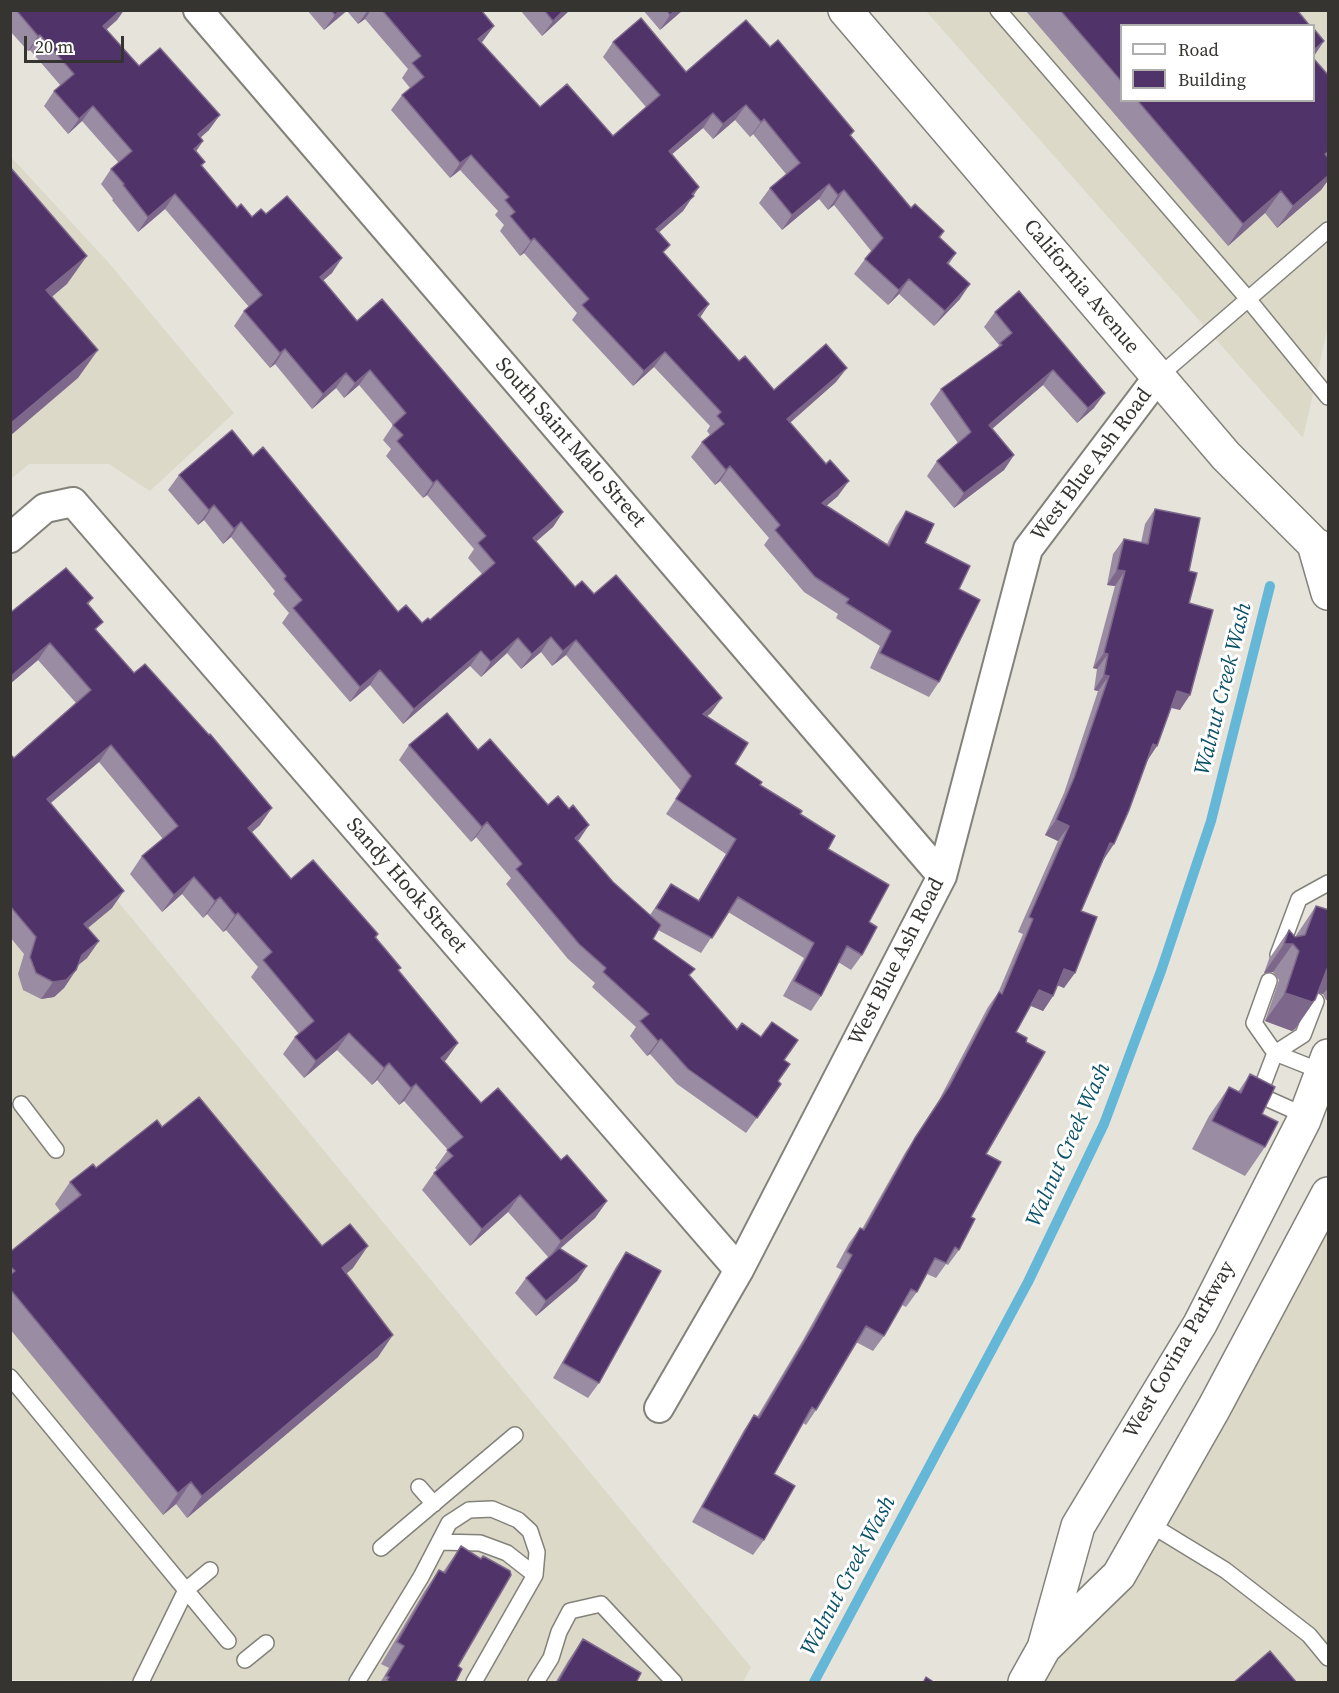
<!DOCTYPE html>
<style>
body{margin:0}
#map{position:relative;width:1339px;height:1693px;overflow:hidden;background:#e5e3da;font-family:"Source Serif 4",serif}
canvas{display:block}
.frame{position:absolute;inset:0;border:12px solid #353431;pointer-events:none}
.legend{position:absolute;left:1120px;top:24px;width:195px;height:78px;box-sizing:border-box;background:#fff;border:2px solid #aeaead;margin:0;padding:8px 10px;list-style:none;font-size:18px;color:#353431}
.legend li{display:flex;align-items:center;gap:12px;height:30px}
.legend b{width:30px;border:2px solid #aeaead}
.scale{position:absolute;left:24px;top:36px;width:100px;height:27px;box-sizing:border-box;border:3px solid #353431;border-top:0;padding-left:8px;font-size:18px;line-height:21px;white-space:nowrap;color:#353431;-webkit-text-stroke:4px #fff;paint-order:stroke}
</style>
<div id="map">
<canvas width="1339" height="1693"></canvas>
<div class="frame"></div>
<ul class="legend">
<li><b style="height:8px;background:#fff"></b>Road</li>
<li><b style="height:16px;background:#503469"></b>Building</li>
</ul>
<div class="scale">20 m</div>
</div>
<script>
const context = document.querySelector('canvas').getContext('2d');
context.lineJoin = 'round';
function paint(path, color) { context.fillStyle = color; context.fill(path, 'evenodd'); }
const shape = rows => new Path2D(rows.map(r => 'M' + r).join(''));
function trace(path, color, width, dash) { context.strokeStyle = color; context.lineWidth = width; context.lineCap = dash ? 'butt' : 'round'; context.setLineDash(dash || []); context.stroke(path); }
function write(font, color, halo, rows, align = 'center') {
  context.font = font + ' "Source Serif 4",serif'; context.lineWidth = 6; context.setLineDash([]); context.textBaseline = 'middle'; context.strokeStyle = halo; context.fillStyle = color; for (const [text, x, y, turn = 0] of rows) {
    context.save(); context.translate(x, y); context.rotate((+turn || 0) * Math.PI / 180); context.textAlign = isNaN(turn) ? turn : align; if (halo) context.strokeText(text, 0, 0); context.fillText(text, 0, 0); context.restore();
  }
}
paint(shape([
 [926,11,1328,11,1328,326,1303,438],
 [1122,26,1314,26,1314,100,1122,100],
 [10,156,108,262,234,413,150,491,109,464,29,464,11,479],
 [10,771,751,1667,743,1682,11,1680],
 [1328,1194,1328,1682,1025,1682,1119,1575]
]), '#dcd9c9');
trace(shape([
 [814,1682,1028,1282,1104,1124,1161,971,1211,821,1270,586]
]), '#64b7d7', 10);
const lane = shape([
 [998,10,1248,299,1328,397],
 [1158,377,1328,230],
 [1278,955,1299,899,1328,883],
 [1269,981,1254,1023,1275,1053,1323,1072],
 [21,1104,56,1150],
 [1306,1116,1259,1095,1275,1053,1303,1035,1316,1001],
 [10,1377,228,1641],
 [419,1487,434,1504],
 [1148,1523,1225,1570,1309,1635,1328,1658],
 [439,1542,480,1543,507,1553,535,1575],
 [381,1548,515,1435],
 [245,1660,266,1643],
 [141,1682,186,1590,210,1570],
 [357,1682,421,1577,449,1523,469,1510,492,1509,518,1520,530,1531,537,1552,535,1575,474,1682],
 [536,1682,551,1658,559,1632,570,1611,601,1604,674,1682]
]);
const street = shape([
 [198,10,942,876],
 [10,538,45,508,73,502,739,1270],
 [659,1408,739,1270,942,876,1028,549,1158,377]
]);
const secondary = shape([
 [845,10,1226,456,1314,544,1328,551],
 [1314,544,1328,593],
 [1045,1647,1119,1575,1214,1408,1328,1194],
 [1025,1682,1044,1648,1078,1526,1200,1324,1304,1120,1328,1056]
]);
trace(lane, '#83827a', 18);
trace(street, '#83827a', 32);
trace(secondary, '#83827a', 36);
trace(lane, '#fff', 15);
trace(street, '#fff', 28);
trace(secondary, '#fff', 33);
paint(shape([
 [10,10,124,10,117,20,106,30,139,66,209,130,200,138,196,151,205,162,202,166,237,208,252,217,266,214,332,273,323,280,357,321,563,512,553,527,536,542,575,587,594,594,711,713,707,716,735,764,760,785,800,814,828,849,869,922,862,955,851,970,838,962,821,996,811,1011,783,996,804,958,728,912,701,953,658,930,653,939,690,976,737,1030,784,1060,778,1081,781,1084,746,1133,677,1084,650,1054,647,1056,630,1036,636,1027,592,987,595,983,568,959,506,884,511,878,476,837,471,842,399,760,409,745,478,750,578,841,613,882,650,915,671,884,698,901,726,854,666,814,681,791,566,655,552,666,541,652,521,669,507,653,481,677,470,666,403,724,370,685,350,702,282,623,289,613,273,594,275,591,231,537,223,544,204,520,198,525,168,490,179,475,253,456,398,612,422,623,430,620,482,574,468,558,474,549,427,495,423,498,386,456,391,449,383,440,393,425,359,385,344,398,336,388,312,409,275,364,270,368,234,326,244,311,249,307,165,209,138,232,112,200,113,199,101,184,111,169,119,163,82,121,68,134,44,106,54,91,61,86,30,50,28,51,10,31],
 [307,10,481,10,483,41,481,42,540,107,613,136,646,107,603,57,613,42,686,72,770,47,854,131,850,137,911,208,944,231,940,238,956,253,949,264,960,299,934,326,899,294,888,305,854,274,865,259,872,252,834,205,828,210,819,199,782,230,759,203,770,188,786,174,753,134,750,137,735,120,713,139,703,128,672,154,699,187,683,211,659,232,664,253,709,304,700,317,739,361,774,390,836,382,790,423,838,496,826,506,887,544,896,526,906,511,925,543,959,589,939,682,929,697,870,668,880,646,836,618,838,614,804,592,764,545,769,538,720,481,715,485,691,457,702,442,710,435,707,431,710,426,654,367,633,386,572,320,577,313,524,253,520,256,500,231,504,225,495,215,498,211,460,170,450,178,391,110,402,95,410,88,402,78,408,69,365,19,358,24,347,11,324,30],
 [520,10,570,10,542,36],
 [643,10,683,10,660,30],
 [1025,10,1297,10,1122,26,1122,100,1314,100,1329,76,1329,179,1321,190,1277,228,1265,213,1228,246],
 [995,312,1094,408,1077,423,1043,385,992,429,1014,455,1004,470,954,508,927,476,937,461,958,443,930,404,941,389,996,350,999,345,984,327],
 [1155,509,1189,571,1189,603,1180,710,1171,708,1081,911,1064,988,1058,985,1053,996,1043,1011,1031,1006,1016,1032,971,1217,959,1250,948,1265,946,1264,936,1278,927,1274,917,1292,906,1307,902,1305,884,1336,873,1351,856,1342,816,1410,806,1425,803,1423,774,1474,764,1540,753,1555,692,1522,744,1430,754,1415,757,1417,803,1340,842,1270,836,1267,849,1243,860,1228,862,1229,905,1153,939,1100,988,1007,998,993,1023,934,1018,932,1058,841,1045,835,1064,793,1098,691,1094,690,1097,669,1093,668,1115,586,1107,585,1113,554,1124,539,1141,543,1145,524],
 [93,598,88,605,97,631,260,825,251,833,291,879,378,934,376,938,399,971,458,1043,444,1062,481,1103,561,1160,607,1201,595,1218,560,1249,587,1266,577,1281,536,1316,515,1293,526,1278,549,1258,508,1212,470,1246,422,1190,434,1173,437,1170,435,1168,448,1150,404,1101,399,1105,377,1080,372,1085,337,1050,304,1078,283,1054,295,1037,299,1034,251,977,258,967,226,930,223,932,207,914,203,918,182,894,162,912,130,874,142,856,163,839,99,762,51,803,112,908,88,928,99,941,87,958,78,965,76,970,64,988,54,997,41,999,23,990,18,974,24,954,10,937,10,754,14,758,76,703,38,660,10,684,10,613],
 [1316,906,1329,910,1329,1001,1326,1000,1323,994,1318,993,1315,1000,1295,1029,1292,1031,1265,1021,1279,980,1273,972,1264,973,1269,959,1289,930,1295,937],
 [1250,1074,1262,1114,1265,1147,1245,1176,1192,1149,1209,1116,1229,1087,1238,1092],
 [162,1127,353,1268,346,1274,378,1357,187,1518,176,1504,163,1515,10,1329,10,1252,60,1211,55,1204,70,1182,96,1168],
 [626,1252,599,1383,588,1398,553,1378,616,1267],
 [461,1546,458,1666,455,1683,380,1683,389,1668,381,1664,424,1592,439,1570,443,1572],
 [583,1639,636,1683,555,1683,568,1661]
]), '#9a8ca2');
paint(shape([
 [121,10,124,10,117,20,93,41,103,26],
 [340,10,347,10,324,30,335,15],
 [368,10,371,10,365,19,358,24],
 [564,10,570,10,542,36,553,21],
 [675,10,683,10,660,30,670,15],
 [494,26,483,41,468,54,478,39],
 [40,35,30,50,28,51,38,36],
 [1324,41,1314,56,1314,50],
 [746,105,735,120,713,139,723,124],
 [93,106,82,121,68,134,79,119],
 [713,113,703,128,658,166,669,151],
 [220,115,209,130,187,149,198,134],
 [764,119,753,134,750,137,761,122],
 [203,141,193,156,194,149],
 [471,155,460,170,450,178,460,163],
 [1329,175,1329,179,1321,190,1277,228,1293,206],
 [829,184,819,199,782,230,792,215],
 [699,187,683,211,646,244,656,229],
 [844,190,834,205,828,210,838,195],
 [1281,191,1265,213,1228,246,1243,224],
 [175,194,165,209,138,232,148,217],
 [534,238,524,253,520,256,531,241],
 [87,256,67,284,27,318,46,290],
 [342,258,332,273,310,292,320,277],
 [909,279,899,294,888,305,899,290],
 [970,284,960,299,934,326,945,311],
 [709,304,699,319,698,315],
 [285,349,275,364,270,368,280,353],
 [98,350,78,378,10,436,10,424],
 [665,352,654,367,633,386,644,371],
 [847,368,836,382,777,434,787,419],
 [370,370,359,385,344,398,355,383],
 [1053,370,1043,385,979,440,989,425],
 [346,373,336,388,312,409,323,394],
 [1105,393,1094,408,1077,423,1088,408],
 [1014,455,1004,470,954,508,964,493],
 [730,466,720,481,715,485,726,470],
 [437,480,427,495,423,498,433,483],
 [849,481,838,496,812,518,822,503],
 [214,505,204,520,198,525,209,510],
 [563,512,553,527,522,553,533,538],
 [241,522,231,537,223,544,234,529],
 [1117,570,1125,571,1115,586,1107,585],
 [551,637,541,652,521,669,532,654],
 [518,638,507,653,481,677,491,662],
 [576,640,566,655,552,666,563,651],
 [50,643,38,660,10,684,10,677],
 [481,651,470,666,403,724,414,709],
 [1104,653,1108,654,1097,669,1093,668],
 [380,670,370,685,350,702,360,687],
 [1104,675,1109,676,1098,691,1094,690],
 [1177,691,1190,695,1180,710,1166,706],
 [722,698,711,713,692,729,703,714],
 [1153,744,1157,746,1147,761],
 [111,745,99,762,35,816,47,799],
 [272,808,260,825,236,846,248,828],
 [1056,820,1069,826,1058,841,1045,835],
 [487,822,476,837,471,842,482,827],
 [589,825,579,840,565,853,575,838],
 [1110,843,1114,844,1104,859,1100,858],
 [194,877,182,894,162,912,174,895],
 [124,891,112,908,72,941,84,924],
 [220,897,207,914,203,918,215,901],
 [238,913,226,930,223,932,235,915],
 [99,941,87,958,70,972,82,955],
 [1284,944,1293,944,1273,972,1264,973],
 [1329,967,1329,987,1323,994,1314,992],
 [1064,969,1075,973,1064,988,1054,984],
 [76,970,64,988,54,997,41,999,53,982],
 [1039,990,1053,996,1043,1011,1029,1005],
 [1285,993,1315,1000,1295,1029,1292,1031,1265,1021],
 [349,1033,337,1050,304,1078,316,1061],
 [661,1039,650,1054,647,1056,658,1041],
 [458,1043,446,1060,429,1075,441,1058],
 [389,1063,377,1080,372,1085,384,1068],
 [416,1084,404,1101,399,1105,411,1088],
 [520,1195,508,1212,470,1246,482,1229],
 [607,1201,595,1218,549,1258,561,1241],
 [368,1246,353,1268,326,1290,342,1268],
 [587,1266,577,1281,536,1316,546,1301],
 [393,1335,378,1357,187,1518,202,1496],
 [191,1482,176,1504,163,1515,178,1493]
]), '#7d688b');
const building = shape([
 [16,10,121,10,103,26,139,66,160,48,220,115,198,134,203,141,194,149,205,162,201,165,237,208,241,204,252,217,261,209,266,214,287,196,342,258,320,277,357,321,382,299,563,512,533,538,575,587,582,581,594,594,616,575,722,698,703,714,748,743,735,764,762,782,760,785,802,811,800,814,835,836,828,849,889,885,869,922,877,927,862,955,847,946,821,996,794,981,814,943,738,897,712,938,656,908,671,884,699,901,736,839,676,799,691,776,576,640,563,651,551,637,532,654,518,638,491,662,481,651,414,709,380,670,360,687,293,608,302,600,284,579,286,576,241,522,234,529,214,505,209,510,179,475,232,430,253,456,263,447,398,612,406,605,422,623,428,618,430,620,495,563,478,543,486,536,437,480,433,483,397,441,403,435,393,425,406,413,370,370,355,383,346,373,323,394,285,349,280,353,244,311,262,295,175,194,148,217,123,185,124,184,111,169,132,151,93,106,79,119,54,91,74,74,40,35,38,36,16,10],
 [331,10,340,10,335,15,331,10],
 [382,10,481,10,494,26,478,39,540,107,567,84,613,136,660,95,613,42,641,18,686,72,746,20,770,47,778,40,854,131,850,135,911,208,915,204,944,231,939,237,956,253,947,263,970,284,945,311,909,279,899,290,865,259,883,238,844,190,838,195,829,184,792,215,770,188,800,163,764,119,761,122,746,105,723,124,713,113,669,151,699,187,692,194,694,196,656,229,670,245,663,252,709,304,698,315,739,361,745,356,774,390,826,344,847,368,787,419,826,464,830,460,849,481,822,503,889,546,906,511,934,524,925,543,970,566,959,589,980,600,939,682,880,653,891,631,846,603,849,599,815,577,775,530,780,525,730,466,726,470,702,442,724,424,717,416,721,412,665,352,644,371,582,305,589,299,534,238,531,241,510,216,515,212,505,200,509,197,471,155,460,163,402,95,424,77,412,63,421,56,382,10],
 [544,10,564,10,553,21,544,10],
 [667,10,675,10,670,15,667,10],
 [1060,10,1297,10,1310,26,1122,26,1122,82,1060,10],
 [1314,29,1324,41,1314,50,1314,29],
 [1314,59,1329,76,1329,151,1325,154,1329,159,1329,175,1293,206,1281,191,1243,224,1137,100,1314,100,1314,59],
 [10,167,87,256,46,290,98,350,10,424,10,167],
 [1019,291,1105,393,1088,408,1053,370,989,425,1014,455,964,493,937,461,971,432,941,389,1002,345,1000,343,1012,333,995,312,1019,291],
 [1155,509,1200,518,1189,571,1197,573,1189,603,1213,610,1190,695,1177,691,1157,746,1153,744,1129,810,1114,844,1110,843,1081,911,1097,917,1075,973,1064,969,1053,996,1039,990,1016,1032,1027,1038,1026,1042,1045,1052,986,1154,1001,1162,971,1217,975,1219,959,1250,955,1247,946,1263,935,1258,917,1292,911,1289,884,1336,866,1326,816,1410,812,1407,774,1474,795,1486,764,1540,702,1507,754,1415,759,1418,814,1325,852,1255,847,1252,860,1228,864,1230,915,1138,950,1085,999,992,1002,994,1033,919,1029,917,1069,826,1056,820,1074,778,1109,676,1104,675,1108,654,1104,653,1125,571,1117,570,1124,539,1148,544,1155,509],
 [66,568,93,598,87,603,103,622,95,629,134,673,145,664,209,735,210,734,272,808,248,828,291,879,313,860,378,934,375,937,401,968,398,970,458,1043,441,1058,481,1103,498,1088,561,1160,567,1155,607,1201,561,1241,520,1195,482,1229,434,1173,453,1156,447,1150,463,1137,416,1084,411,1088,389,1063,384,1068,349,1033,316,1061,295,1037,314,1021,263,960,272,952,238,913,235,915,220,897,215,901,194,877,174,895,142,856,178,826,111,745,47,799,124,891,84,924,99,941,82,955,76,970,66,980,53,982,36,973,30,957,36,937,10,906,10,754,14,758,91,690,50,643,10,677,10,613,66,568],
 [447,713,478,750,490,739,548,805,558,796,569,809,573,805,589,825,575,838,613,882,661,925,653,939,695,969,689,975,737,1030,742,1023,761,1037,772,1022,798,1040,784,1060,790,1064,778,1081,781,1084,757,1118,688,1069,661,1039,658,1041,640,1021,649,1014,603,972,606,968,579,944,516,869,522,864,487,822,482,827,409,745,447,713],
 [1316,906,1329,910,1329,967,1327,969,1315,1000,1312,1002,1285,993,1299,951,1293,944,1284,944,1289,930,1295,937,1305,935,1316,906],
 [1250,1074,1275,1087,1262,1114,1278,1122,1265,1147,1212,1121,1229,1087,1241,1093,1250,1074],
 [199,1097,322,1246,350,1224,368,1246,342,1268,393,1335,202,1496,191,1482,178,1493,10,1289,10,1275,15,1271,10,1266,10,1252,81,1195,70,1182,93,1164,96,1168,157,1120,162,1127,199,1097],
 [559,1248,587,1266,546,1301,526,1278,559,1248],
 [626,1252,661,1271,599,1383,563,1363,626,1252],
 [461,1546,481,1559,483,1556,510,1571,511,1575,458,1666,462,1669,455,1683,391,1683,387,1680,389,1677,386,1676,404,1646,397,1642,439,1570,445,1573,461,1546],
 [583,1639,641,1673,636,1683,557,1683,583,1639],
 [1270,1651,1297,1683,1233,1683,1270,1651],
 [926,1677,935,1683,923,1683,926,1677]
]);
paint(building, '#503469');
trace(building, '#7d688b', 1.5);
write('21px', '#353431', '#fff', [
 ["California Avenue",1081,287,50],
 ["South Saint Malo Street",570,443,49],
 ["West Blue Ash Road",1092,465,-53],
 ["Sandy Hook Street",406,886,49],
 ["West Blue Ash Road",897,962,-63],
 ["West Covina Parkway",1180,1350,-60]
]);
write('italic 22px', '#0b5268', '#fff', [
 ["Walnut Creek Wash",1224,689,-76],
 ["Walnut Creek Wash",1069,1145,-66],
 ["Walnut Creek Wash",849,1576,-62]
]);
</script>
